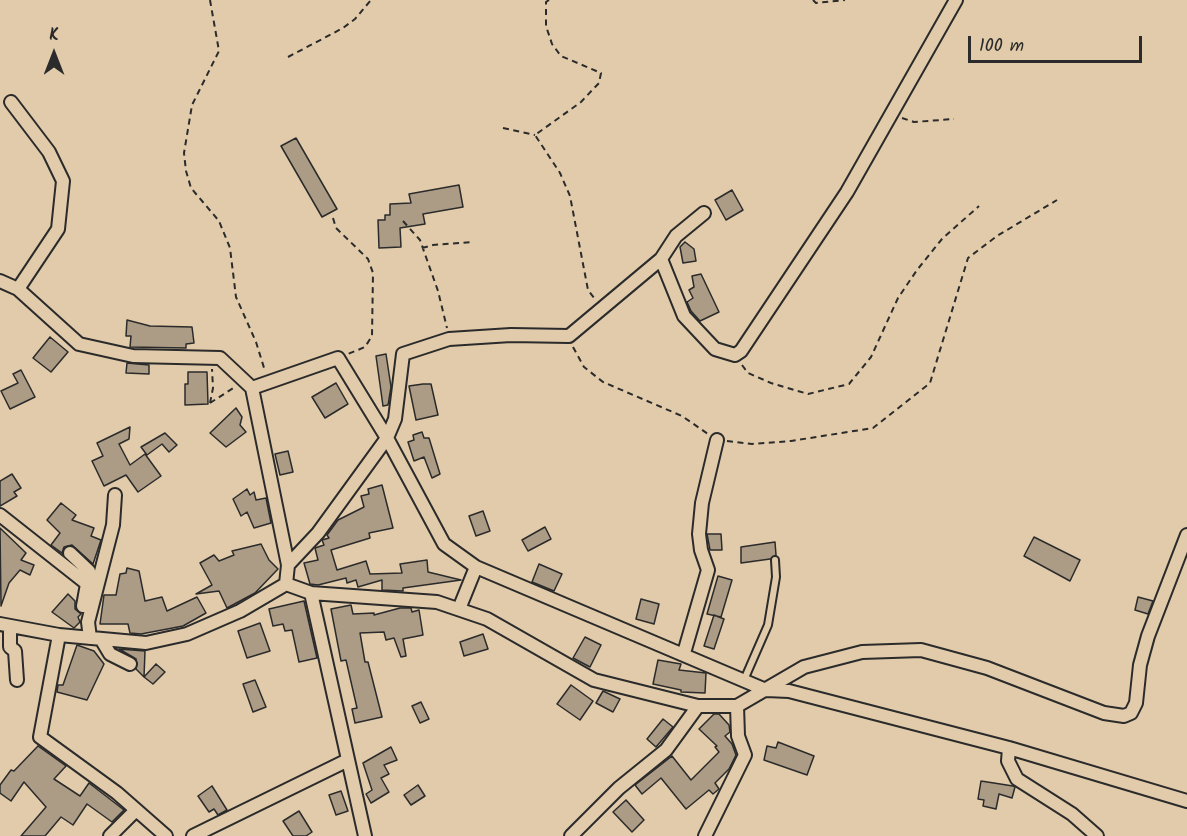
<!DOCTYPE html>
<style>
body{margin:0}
#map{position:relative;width:1187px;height:836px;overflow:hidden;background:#e1cbaa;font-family:Kalam,sans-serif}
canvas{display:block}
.north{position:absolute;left:24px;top:24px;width:60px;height:60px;-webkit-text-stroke:4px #e1cbaa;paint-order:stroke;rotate:0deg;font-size:16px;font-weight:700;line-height:24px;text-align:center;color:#2b2b2b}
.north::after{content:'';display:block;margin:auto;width:21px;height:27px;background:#2b2b2b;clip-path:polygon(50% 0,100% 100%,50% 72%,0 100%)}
.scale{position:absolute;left:968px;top:36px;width:174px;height:27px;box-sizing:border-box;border:3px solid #2b2b2b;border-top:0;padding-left:8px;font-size:18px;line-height:21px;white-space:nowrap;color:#2b2b2b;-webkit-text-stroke:4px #e1cbaa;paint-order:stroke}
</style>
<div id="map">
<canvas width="1187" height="836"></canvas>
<div class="north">K</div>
<div class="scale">100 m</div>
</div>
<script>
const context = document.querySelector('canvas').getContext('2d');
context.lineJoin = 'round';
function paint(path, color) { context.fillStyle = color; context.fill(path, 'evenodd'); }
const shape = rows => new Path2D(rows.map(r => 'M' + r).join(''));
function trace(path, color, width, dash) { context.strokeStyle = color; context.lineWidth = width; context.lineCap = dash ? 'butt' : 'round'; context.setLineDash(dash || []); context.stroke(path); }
const building = shape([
 [296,138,337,209,322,217,281,146,296,138],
 [459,185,463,207,423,214,425,224,400,228,401,247,379,248,378,220,385,220,385,215,390,215,390,204,411,203,409,194,459,185],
 [732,190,743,210,726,220,715,200,732,190],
 [685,242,694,249,696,261,683,263,680,247,685,242],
 [701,274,719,312,700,321,691,311,687,302,693,298,689,290,694,287,692,276,701,274],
 [127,320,150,326,192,327,194,343,186,344,186,348,130,347,131,336,126,336,127,320],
 [50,337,68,352,51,372,33,358,50,337],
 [386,354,391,387,388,405,383,406,376,356,386,354],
 [127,363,149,365,149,374,126,373,127,363],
 [21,370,35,397,10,409,1,391,18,383,13,374,21,370],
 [188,372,207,372,208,404,185,405,185,384,188,384,188,372],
 [336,383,348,404,325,418,312,397,336,383],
 [423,384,431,384,438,415,416,420,409,386,423,384],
 [236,408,242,417,240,425,246,432,226,447,210,433,236,408],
 [130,427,129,439,119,444,130,465,145,454,161,476,138,492,126,475,104,486,92,461,103,456,97,443,130,427],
 [422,432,424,438,429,438,440,474,432,478,424,457,414,461,408,442,414,440,413,435,422,432],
 [165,433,177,445,169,452,162,444,147,455,141,447,165,433],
 [288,451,293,472,280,475,275,454,288,451],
 [12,474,21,488,14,492,17,496,0,506,0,481,12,474],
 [382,485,393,528,369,533,370,538,331,550,337,570,366,561,370,574,402,573,400,564,427,560,428,572,461,580,403,588,403,591,382,590,382,580,358,587,356,580,347,583,346,578,318,585,310,584,304,563,318,560,315,548,324,545,322,540,329,538,327,535,338,520,364,507,361,496,369,494,368,489,382,485],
 [247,489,250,495,254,492,256,500,266,498,271,523,254,528,247,512,241,516,233,499,247,489],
 [61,503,76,515,72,520,94,528,91,536,101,540,93,564,72,545,64,547,62,553,51,545,60,533,47,520,61,503],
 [483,511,490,531,476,536,469,516,483,511],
 [545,527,551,539,528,551,522,540,545,527],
 [0,528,26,553,21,560,34,565,30,575,20,570,9,583,1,606,0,528],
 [707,534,721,534,722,550,710,550,707,534],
 [1034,537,1080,560,1070,581,1024,556,1034,537],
 [775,542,776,555,770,559,741,563,741,547,775,542],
 [261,544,269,560,278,569,255,593,227,608,219,591,196,594,212,585,200,563,214,555,219,561,234,555,232,551,261,544],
 [539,564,562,574,554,591,532,582,539,564],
 [127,568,139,571,145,601,162,597,167,611,197,597,206,613,183,626,141,634,130,633,128,624,100,624,104,595,116,595,120,574,126,573,127,568],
 [718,576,732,580,721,617,707,614,718,576],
 [68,594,75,601,75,609,81,614,78,617,80,622,74,628,52,612,68,594],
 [1138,597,1153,601,1148,614,1135,610,1138,597],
 [641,599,659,604,654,624,636,619,641,599],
 [304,601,317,658,299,662,292,630,285,631,283,624,273,626,269,609,304,601],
 [351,605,353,614,374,613,374,615,400,608,411,608,412,612,419,610,423,635,403,639,406,656,401,657,394,638,386,640,384,632,360,633,365,662,368,662,382,717,355,723,352,709,357,708,346,660,341,661,331,609,351,605],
 [714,615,724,619,714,649,704,646,714,615],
 [260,623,270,651,247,658,238,631,260,623],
 [483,634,488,649,464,656,460,642,483,634],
 [585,637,601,645,590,667,573,658,585,637],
 [77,645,94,651,104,664,87,700,57,692,58,685,63,685,77,645],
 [119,649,145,651,144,677,136,669,136,659,119,649],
 [658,660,681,664,679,670,706,673,705,693,681,692,681,690,653,684,658,660],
 [156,664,165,672,153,684,144,677,156,664],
 [255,680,266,707,253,712,243,684,255,680],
 [571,685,593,701,580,720,557,704,571,685],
 [603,691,620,699,613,712,596,703,603,691],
 [421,702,429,719,420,723,412,706,421,702],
 [714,714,719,714,729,725,730,732,725,736,732,744,736,755,729,769,715,783,719,789,713,794,709,790,686,809,661,778,642,794,635,785,672,756,691,780,719,752,715,747,717,746,699,729,714,714],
 [663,719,673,727,656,747,647,739,663,719],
 [778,742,814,756,807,775,764,760,767,746,776,748,778,742],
 [38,746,66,766,54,779,80,796,89,783,124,810,112,822,87,804,73,825,61,817,45,836,21,836,46,807,24,782,11,801,0,793,0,785,11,770,14,771,38,746],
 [391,747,397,760,384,765,389,774,381,778,389,792,371,803,366,794,372,790,363,763,391,747],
 [981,781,1013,786,1015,787,1012,798,999,794,996,809,983,806,984,800,978,799,981,781],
 [418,785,425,796,411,805,404,795,418,785],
 [212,786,227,810,218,815,214,809,209,812,198,796,212,786],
 [341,791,348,811,336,815,329,795,341,791],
 [626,800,644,820,632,832,613,812,626,800],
 [299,811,312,832,306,836,293,836,283,821,299,811]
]);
paint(building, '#ac9c85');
trace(building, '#2b2b2b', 1.5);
const service = shape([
 [744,680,768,625,776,577,775,560]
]);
const minor = shape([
 [11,102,49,152,63,181,58,229,18,289],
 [661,259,684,316,715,349,735,355,741,351,847,192,956,0],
 [0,281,18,289,79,344,133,356,220,358,252,388,288,565,286,584],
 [252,388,338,358,387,438,444,544,476,567,766,690,789,691,1009,748,1187,801],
 [0,515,95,590],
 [70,553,89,571,86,583],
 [288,565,318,533,387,438,395,419,403,354,449,339,511,335,569,336,661,259,676,236,704,213],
 [311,593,365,836],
 [83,606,87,584],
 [459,609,476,567],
 [0,624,59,635,146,643,187,634,240,611,286,584,311,593,437,602,487,619,594,680,698,706,737,706,804,667,862,652,921,650,987,668,1104,713,1124,716,1131,713,1136,703,1140,665,1148,636,1187,535],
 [10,626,10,647,15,651,17,680],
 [59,635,40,737,117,793,166,836],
 [90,638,88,622,113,525,115,495],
 [101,639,110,654,130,664],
 [684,653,708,570,701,550,699,534,702,503,717,440],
 [1009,748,1008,761,1017,779,1072,814,1097,836],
 [110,836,136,810],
 [193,836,348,760],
 [571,836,619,788,666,750,698,706],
 [705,836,745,755,738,736,737,706]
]);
trace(service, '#2b2b2b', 10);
trace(minor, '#2b2b2b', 16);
trace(shape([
 [210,0,219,51,192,105,184,153,186,171,191,188,219,221,230,248,236,297,256,342,265,371],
 [549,0,546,2,546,26,552,44,561,56,601,73,599,83,581,102,535,135,560,173,570,196,588,290,595,299],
 [813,0,816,3,845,0],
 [288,57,343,28,355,19,371,0],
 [902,118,914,122,954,119],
 [503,128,535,135],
 [333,218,336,228,368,259,373,273,372,336,365,347,348,354],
 [403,221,420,240,438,291,447,328],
 [422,248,433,245,473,242],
 [573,347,584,367,603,382,682,416,708,434],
 [742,365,748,373,771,383,808,394,849,384,871,357,898,298,917,270,942,239,979,206],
 [210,403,213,388,212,369],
 [210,403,235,387],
 [727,441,752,444,791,441,873,428,930,383,968,258,997,236,1057,200]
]), '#2b2b2b', 2, [6, 4.5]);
trace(service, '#e1cbaa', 6);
trace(minor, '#e1cbaa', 12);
</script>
